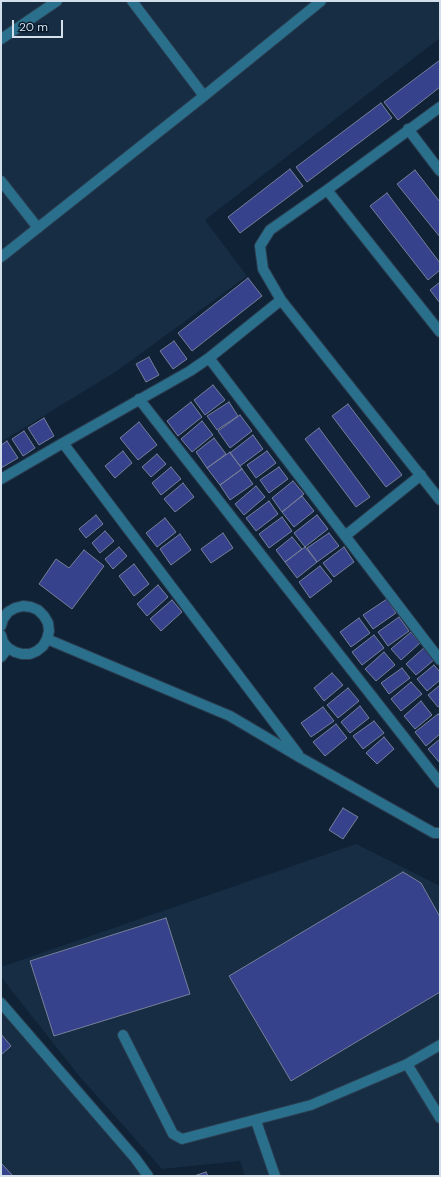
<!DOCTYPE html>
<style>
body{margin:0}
#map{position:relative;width:441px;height:1177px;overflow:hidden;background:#102235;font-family:"DM Sans",sans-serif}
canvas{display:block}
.frame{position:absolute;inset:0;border:2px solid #d4dfec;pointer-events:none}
.scale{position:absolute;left:12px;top:20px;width:51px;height:18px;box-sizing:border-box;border:2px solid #d4dfec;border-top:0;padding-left:5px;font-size:12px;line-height:14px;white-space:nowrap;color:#d4dfec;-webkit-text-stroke:3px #07192b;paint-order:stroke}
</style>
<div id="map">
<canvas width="441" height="1177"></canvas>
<div class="frame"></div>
<div class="scale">20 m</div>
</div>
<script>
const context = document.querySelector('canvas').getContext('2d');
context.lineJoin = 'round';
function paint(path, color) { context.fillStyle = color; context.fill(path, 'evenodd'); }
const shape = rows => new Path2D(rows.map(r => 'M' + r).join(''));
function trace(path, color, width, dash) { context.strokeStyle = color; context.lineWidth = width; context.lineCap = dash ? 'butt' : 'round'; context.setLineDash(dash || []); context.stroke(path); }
paint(shape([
 [1,1,440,1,440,38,205,220,247,276,117,371,1,442],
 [356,844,440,886,440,1176,245,1176,240,1161,162,1169,80,1077,1,977,1,967],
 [1,1008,142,1175,1,1176]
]), '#162d44');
const building = shape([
 [440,60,440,87,398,120,384,102,440,60],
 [381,103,392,118,307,182,296,167,381,103],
 [290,169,303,186,240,233,228,217,290,169],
 [415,170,440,202,440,237,397,184,415,170],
 [387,193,440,263,440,270,428,280,370,206,387,193],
 [248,278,262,296,192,351,178,333,248,278],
 [440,282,440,303,430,290,440,282],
 [174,341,187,359,173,369,160,351,174,341],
 [149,357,159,375,146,382,136,364,149,357],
 [213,385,225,400,205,415,194,400,213,385],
 [191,402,202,417,178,436,167,421,191,402],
 [229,402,238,416,217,430,207,416,229,402],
 [348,404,402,475,386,487,332,416,348,404],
 [240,415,252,431,230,448,218,431,240,415],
 [44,418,54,436,39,445,28,428,44,418],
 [202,421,213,435,192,452,181,439,202,421],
 [139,422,157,445,138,460,120,438,139,422],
 [319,428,370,497,356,507,305,439,319,428],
 [24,431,35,448,23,456,12,439,24,431],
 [253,435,263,449,240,466,230,453,253,435],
 [214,438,226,454,207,468,196,452,214,438],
 [7,441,18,458,1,468,1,445,7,441],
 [123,451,132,463,115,478,105,466,123,451],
 [267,451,276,463,256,478,247,465,267,451],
 [230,452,242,469,220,485,207,468,230,452],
 [157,454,166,464,151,477,142,467,157,454],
 [171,467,181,479,161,495,152,483,171,467],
 [279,467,288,479,269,493,260,480,279,467],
 [242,469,253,484,230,500,220,485,242,469],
 [293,481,304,494,282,512,272,498,293,481],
 [183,483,194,497,175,512,164,499,183,483],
 [256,486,265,497,244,515,235,504,256,486],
 [302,496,314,511,294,527,282,512,302,496],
 [269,501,278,514,256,531,246,518,269,501],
 [96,515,103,524,86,538,79,529,96,515],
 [317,515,328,529,305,547,294,533,317,515],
 [282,517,292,531,269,548,259,534,282,517],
 [165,518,176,532,157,547,146,533,165,518],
 [105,531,114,541,100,553,92,543,105,531],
 [223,533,233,548,211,563,201,549,223,533],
 [329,533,339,546,317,562,307,548,329,533],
 [180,534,191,550,171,565,160,549,180,534],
 [292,537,302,549,285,562,276,550,292,537],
 [119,547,127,556,113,569,105,559,119,547],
 [305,547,317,562,297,578,285,562,305,547],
 [344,547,354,562,334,577,323,563,344,547],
 [84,550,104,566,72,609,39,584,56,559,69,568,84,550],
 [134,564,149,584,134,596,119,576,134,564],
 [320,566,332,581,310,598,299,582,320,566],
 [158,585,168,597,147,616,137,604,158,585],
 [387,599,396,613,373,629,363,615,387,599],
 [172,600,182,612,161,631,150,619,172,600],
 [399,617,409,631,388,646,378,632,399,617],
 [359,618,370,633,351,647,340,632,359,618],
 [411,632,420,643,401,660,391,649,411,632],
 [374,635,384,648,362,665,352,652,374,635],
 [425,647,435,659,416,675,406,664,425,647],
 [384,652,395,665,376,681,365,669,384,652],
 [434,665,440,672,440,680,427,691,417,679,434,665],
 [402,668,410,678,389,694,381,683,402,668],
 [332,673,343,685,324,701,314,688,332,673],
 [411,682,422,694,401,711,391,699,411,682],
 [440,685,440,706,438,707,428,695,440,685],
 [348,688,359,701,338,718,327,705,348,688],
 [421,701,432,715,415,729,404,716,421,701],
 [360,706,369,718,350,733,341,722,360,706],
 [323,707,334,721,311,737,301,723,323,707],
 [438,714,440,716,440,734,426,746,415,732,438,714],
 [374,721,384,733,363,749,353,736,374,721],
 [336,724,347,738,325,756,313,742,336,724],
 [384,737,394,749,377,764,366,753,384,737],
 [440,739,440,761,439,762,428,749,440,739],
 [343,808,358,817,343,839,329,830,343,808],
 [403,872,421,883,440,917,440,992,291,1081,229,976,403,872],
 [166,918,190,994,54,1036,30,961,166,918],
 [1,1034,11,1046,1,1055,1,1034],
 [1,1163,13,1176,1,1176,1,1163],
 [206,1172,208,1176,194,1176,206,1172]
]);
paint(building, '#36428c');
trace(building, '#777f9a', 1);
const minor = shape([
 [132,1,204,96],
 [1,39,57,1],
 [440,107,327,190,270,230,260,246,263,269,281,300,440,500],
 [408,129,440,171],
 [1,181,38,228],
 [327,190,440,332],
 [1,257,204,96,321,1],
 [209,358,440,660],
 [139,399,440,783],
 [63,443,298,754],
 [1,479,63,443,190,371,209,358,281,300],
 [345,536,421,475],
 [1,626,3,619,8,612,15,608,23,606,31,607,38,610,44,616,48,623,49,631,47,639,43,646,37,651,30,654,22,654,15,652,8,648,3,642,1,635],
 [47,639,230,716,301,758,434,833,440,833],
 [1,657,8,648],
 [1,1003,135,1158,148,1176],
 [123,1035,173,1134,182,1139,311,1105,407,1064,440,1045],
 [407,1064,440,1118],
 [256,1121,275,1176]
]);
trace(minor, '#2b3c4f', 12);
trace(minor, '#2a708d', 10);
</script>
